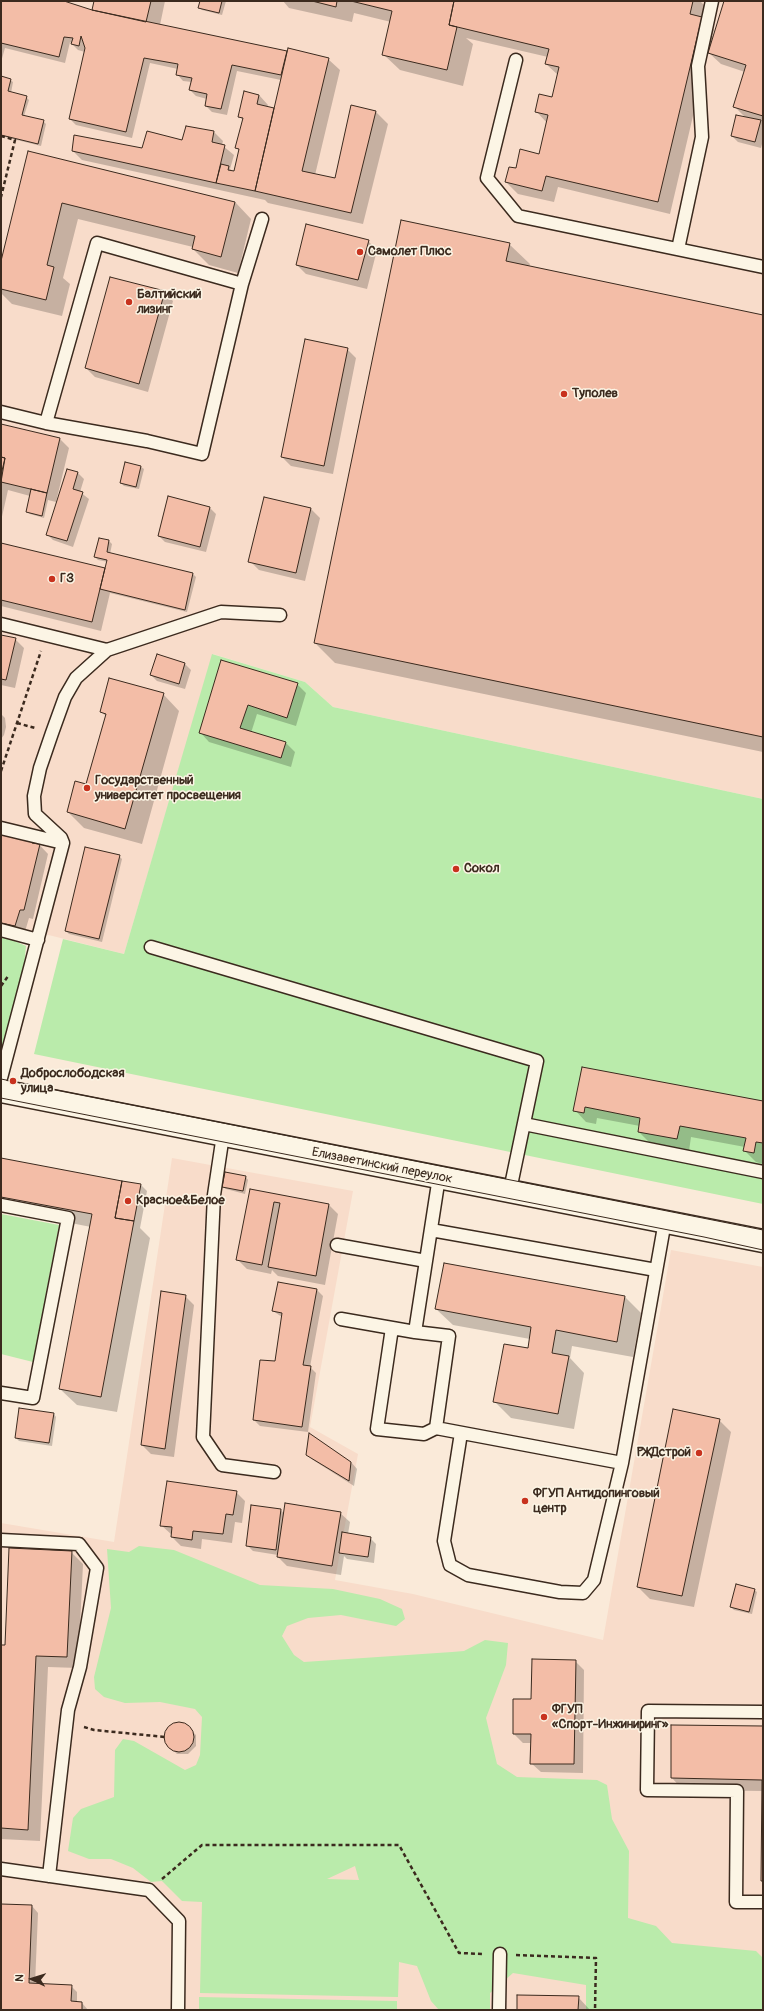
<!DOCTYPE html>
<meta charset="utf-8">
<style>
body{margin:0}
#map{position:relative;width:764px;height:2011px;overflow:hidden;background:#faead9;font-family:Pangolin,sans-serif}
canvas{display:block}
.frame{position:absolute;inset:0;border:2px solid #3b2a1e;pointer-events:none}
.north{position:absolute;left:12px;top:1959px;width:40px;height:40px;-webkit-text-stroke:3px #fcf5e5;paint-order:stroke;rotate:274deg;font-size:11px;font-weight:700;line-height:16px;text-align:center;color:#3b2a1e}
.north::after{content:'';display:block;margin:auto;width:14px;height:18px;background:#3b2a1e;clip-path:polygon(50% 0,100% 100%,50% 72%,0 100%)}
</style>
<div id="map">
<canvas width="764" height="2011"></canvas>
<div class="frame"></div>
<div class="north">N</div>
</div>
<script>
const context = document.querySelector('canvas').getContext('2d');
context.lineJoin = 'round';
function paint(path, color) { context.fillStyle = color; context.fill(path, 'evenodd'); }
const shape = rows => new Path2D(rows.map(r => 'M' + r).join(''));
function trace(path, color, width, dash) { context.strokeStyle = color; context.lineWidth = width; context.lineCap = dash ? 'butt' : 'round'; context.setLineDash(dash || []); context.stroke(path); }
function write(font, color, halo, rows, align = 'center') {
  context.font = font + ' Pangolin,sans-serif'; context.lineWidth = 3; context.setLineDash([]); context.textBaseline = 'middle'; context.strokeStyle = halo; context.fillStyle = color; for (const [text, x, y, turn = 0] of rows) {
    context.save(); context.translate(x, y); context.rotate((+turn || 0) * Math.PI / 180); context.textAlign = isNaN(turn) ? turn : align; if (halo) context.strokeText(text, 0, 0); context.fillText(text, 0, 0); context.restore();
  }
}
paint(shape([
 [1,1,763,1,763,799,333,707,305,682,213,654,124,954,1,923],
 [172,1158,353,1191,310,1427,358,1454,335,1580,413,1594,603,1640,671,1250,763,1267,763,2010,1,2010,1,1523,114,1542]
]), '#f8dcca');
paint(shape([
 [212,654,305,682,333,707,763,799,763,1204,34,1054,63,939,124,954],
 [1,935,26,946,23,977,1,1057],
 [1,1214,59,1225,33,1362,1,1354],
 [139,1546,174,1550,260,1585,333,1589,380,1599,402,1609,405,1619,396,1626,341,1615,308,1618,287,1626,282,1636,294,1655,304,1662,452,1652,464,1651,485,1640,508,1643,506,1665,486,1718,497,1764,517,1777,597,1780,607,1785,612,1819,629,1851,628,1918,656,1926,672,1943,756,1951,763,1958,763,2010,586,2010,586,1985,513,1973,490,1993,490,2010,439,2010,431,2001,417,1966,399,1962,398,1997,200,1993,202,1902,182,1901,162,1881,151,1882,133,1868,111,1859,89,1859,68,1851,73,1818,81,1809,114,1797,115,1750,123,1739,134,1741,185,1770,196,1765,200,1755,202,1717,195,1709,160,1702,125,1703,104,1697,95,1689,94,1677,111,1608,107,1549,129,1552],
 [355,1866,359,1880,327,1879],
 [199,1997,397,2001,397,2010,199,2010]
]), '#baebab');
paint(shape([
 [1,1,59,1,80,6,83,9,93,11,95,1,165,1,160,25,288,52,328,59,340,70,315,175,336,179,376,112,388,124,363,224,268,203,265,200,82,160,73,151,143,149,183,141,214,132,223,141,222,145,234,155,230,169,234,172,240,151,236,147,243,120,239,116,259,95,268,105,267,107,274,110,281,80,237,71,227,115,212,112,206,106,207,99,196,96,190,90,192,82,183,81,177,74,178,69,150,63,132,138,76,125,70,119,85,52,78,50,70,42,65,63,5,48,1,62],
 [201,1,226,1,222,15,202,10,199,7],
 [283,1,700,1,706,7,703,19,714,30,712,36,714,36,725,1,763,1,763,140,761,148,738,142,732,136,746,118,734,106,745,72,721,64,708,52,670,214,558,187,554,202,518,194,506,182,517,170,539,155,547,123,536,111,552,98,558,75,546,64,548,57,466,38,473,44,463,86,400,70,383,54,391,22,354,13,352,22,289,8],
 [1,77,10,80,13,82,11,93,26,97,29,100,24,116,43,121,46,124,41,146,1,136],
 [29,152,235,202,251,219,238,273,209,265,193,249,193,247,78,219,63,278,70,284,62,316,12,304,1,293,1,265],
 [368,241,377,250,367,289,306,274,297,265],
 [509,244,530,264,529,267,763,316,763,752,335,663,315,643],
 [164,292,173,301,148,392,95,377,86,368],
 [347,349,356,358,333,474,291,466,282,457],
 [1,425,60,439,69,448,56,502,48,500,44,518,30,514,27,512,30,496,8,490,1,521],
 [141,467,144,469,139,489,124,486,121,483],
 [68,470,78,473,84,479,80,492,89,499,73,547,53,540,47,534],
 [210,508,216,514,206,552,165,542,159,536],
 [311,509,320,518,305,581,259,570,250,561],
 [99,539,109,541,112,544,110,554,193,574,196,577,187,612,110,593,101,631,1,606,1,544,106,570,108,562,98,560,95,557],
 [1,636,15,639,24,648,15,688,1,685],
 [222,661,297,684,306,693,296,726,257,714,251,733,286,743,295,752,291,767,209,742,200,732],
 [185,664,191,670,185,689,157,681,151,675],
 [163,694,179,711,142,844,84,828,68,812,87,785,106,716,101,712],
 [1,714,5,718,6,727,4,735,1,739],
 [1,831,33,838,48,854,33,919,29,918,24,935,1,929],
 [119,856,122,859,102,942,69,934,66,931],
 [582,1068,763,1103,763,1164,756,1162,744,1150,745,1147,691,1137,689,1151,651,1144,639,1132,640,1126,597,1118,596,1124,586,1122,575,1110],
 [1,1159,141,1185,147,1191,140,1228,150,1238,117,1412,77,1405,60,1389,91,1227,10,1211,1,1203],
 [246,1177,248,1180,245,1194,226,1189,223,1187],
 [251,1190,329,1205,338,1214,325,1285,278,1276,272,1270,271,1274,247,1269,238,1260],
 [279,1283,317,1290,323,1296,310,1367,316,1373,308,1432,260,1426,254,1420,276,1362,282,1317,273,1311],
 [185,1296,194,1305,174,1457,151,1454,142,1445],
 [625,1297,641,1313,633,1357,572,1346,570,1358,584,1373,574,1429,511,1418,494,1401,529,1350,530,1339,453,1325,436,1309],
 [54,1414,56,1417,52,1446,19,1441,16,1438],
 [719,1420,731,1432,694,1607,650,1599,638,1587],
 [307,1454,351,1462,357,1469,354,1486,313,1460],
 [236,1492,245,1501,242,1523,235,1522,232,1543,202,1539,201,1549,181,1546,172,1537,172,1535,161,1525],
 [252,1506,281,1510,284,1514,340,1513,350,1522,348,1534,370,1538,376,1544,374,1563,347,1559,344,1556,341,1575,287,1566,278,1557,278,1555,253,1551,247,1545],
 [71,1552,83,1564,78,1668,48,1667,40,1841,1,1839,1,1646,6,1646],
 [754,1590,757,1592,752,1614,734,1610,731,1607],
 [575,1661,584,1670,583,1773,541,1772,531,1763,532,1743,523,1743,514,1734,532,1700],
 [173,1724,184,1724,196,1735,196,1746,188,1754,177,1754,166,1743,166,1732],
 [672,1726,763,1727,763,1791,683,1790,672,1778],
 [1,1905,32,1906,38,1913,35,1985,71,1986,77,1992,77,2003,82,2003,88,2010,1,2010],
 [578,1997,590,2010,518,2010]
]), '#0003');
const building = shape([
 [1,1,64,1,92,10,287,51,281,75,232,65,221,109,205,106,207,94,189,90,192,78,176,75,178,64,144,58,126,132,69,119,85,48,81,36,79,46,71,44,73,38,64,37,59,57,1,43,1,1],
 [94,1,151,1,146,22,92,10,94,1],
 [200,1,222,1,219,13,198,8,200,1],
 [312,1,337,1,336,7,312,1],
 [351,1,454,1,449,25,457,27,447,70,382,55,392,11,351,1],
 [454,1,693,1,690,14,702,17,658,202,546,176,542,191,505,182,509,167,516,168,520,149,539,154,548,115,535,112,539,94,552,97,559,67,545,64,549,49,449,25,454,1],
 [724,1,763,1,763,116,733,107,746,65,708,53,724,1],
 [288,48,329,58,302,171,335,178,351,105,376,111,351,213,255,191,288,48],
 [1,76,11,79,8,91,27,96,22,115,44,120,38,144,1,135,1,76],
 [244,91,259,95,257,104,274,108,255,191,216,183,221,164,229,166,228,170,234,171,239,149,235,148,243,118,238,117,244,91],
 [736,115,761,120,755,142,731,136,736,115],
 [186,126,214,131,212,142,225,145,216,183,72,151,74,135,142,148,147,131,182,140,186,126],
 [28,151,235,202,221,257,192,249,195,236,62,203,47,265,54,267,46,300,1,289,1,261,28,151],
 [401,220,510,243,506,261,763,315,763,737,314,643,401,220],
 [306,224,369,240,358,280,296,265,306,224],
 [110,277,165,291,139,384,85,368,110,277],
 [305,339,348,348,324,466,281,457,305,339],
 [1,424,60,438,47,493,1,482,5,458,1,457,1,424],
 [1,457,5,458,1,475,1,457],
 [125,462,141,466,136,487,120,483,125,462],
 [67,469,78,472,73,489,83,492,67,541,46,535,67,469],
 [31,489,47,493,42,516,26,512,31,489],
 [168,496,210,507,200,547,158,536,168,496],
 [264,497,311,508,296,573,248,562,264,497],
 [99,538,109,540,107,552,193,573,185,610,100,589,107,560,94,557,99,538],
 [1,543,105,568,92,622,1,600,1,543],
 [1,635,16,638,6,680,1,679,1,635],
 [157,654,185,663,179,684,150,675,157,654],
 [221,660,298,683,287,718,248,705,240,728,286,742,281,758,199,733,221,660],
 [109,678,164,693,125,829,67,812,75,781,86,784,106,714,100,712,109,678],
 [1,830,33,837,32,843,40,844,24,910,20,910,15,926,1,923,1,830],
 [85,847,120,855,99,939,65,931,85,847],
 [582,1067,763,1101,763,1143,756,1142,754,1153,743,1151,746,1138,680,1126,677,1139,638,1132,640,1118,585,1107,584,1113,573,1111,582,1067],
 [1,1158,122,1181,115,1218,134,1221,101,1397,59,1389,92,1214,1,1197,1,1158],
 [225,1172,246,1176,243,1191,222,1187,225,1172],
 [122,1181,141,1184,134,1221,115,1218,122,1181],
 [250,1189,329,1204,316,1276,268,1267,280,1203,274,1202,262,1265,236,1260,250,1189],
 [444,1263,625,1296,617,1342,556,1330,552,1353,569,1356,558,1414,493,1402,504,1344,528,1348,531,1327,435,1309,444,1263],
 [278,1282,317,1289,303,1365,311,1366,302,1427,253,1420,260,1360,275,1361,282,1313,272,1311,278,1282],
 [161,1291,186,1295,165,1449,141,1445,161,1291],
 [19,1408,54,1413,49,1443,15,1438,19,1408],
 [673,1409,720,1419,682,1596,637,1587,673,1409],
 [309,1433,351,1462,349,1481,306,1455,309,1433],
 [167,1481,237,1491,233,1515,226,1514,223,1534,193,1531,192,1540,171,1537,172,1527,160,1526,167,1481],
 [285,1503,341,1512,332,1566,277,1557,285,1503],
 [251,1505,281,1509,276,1550,246,1546,251,1505],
 [342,1532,371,1537,368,1557,339,1553,342,1532],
 [9,1548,72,1551,67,1657,36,1656,28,1830,1,1828,1,1645,5,1645,9,1548],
 [736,1584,755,1589,749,1612,730,1607,736,1584],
 [532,1659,576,1660,574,1764,530,1764,531,1734,513,1734,513,1699,531,1699,532,1659],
 '164 1737a15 15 0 1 1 30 0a15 15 0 1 1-30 0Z',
 [671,1725,763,1726,763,1881,761,1881,762,1780,671,1778,671,1725],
 [1,1904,32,1905,29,1983,72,1985,71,2001,82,2002,82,2010,1,2010,1,1904],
 [517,1995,579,1996,578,2010,517,2010,517,1995]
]);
paint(building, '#f3bda7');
trace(building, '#3b2a1e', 1);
const lane = shape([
 [516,60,487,178,518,216,763,267],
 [678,249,702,137,698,66,712,1],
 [1,412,46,423,147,441,202,454,242,284],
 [46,423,97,243,242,284,262,219],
 [1,624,107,650],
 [1,828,63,843],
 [1,930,38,940],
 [151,947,537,1061,510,1190],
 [1,1078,63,843,61,838,35,814,34,796,40,768,52,733,65,697,76,678,107,650,221,612,280,615],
 [524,1124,763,1172],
 [223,1135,214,1195,203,1437,222,1465,274,1472],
 [439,1177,415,1332,449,1336,436,1428,622,1463,665,1221],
 [1,1205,68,1218,33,1398,1,1393],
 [431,1230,656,1270],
 [337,1245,426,1261],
 [341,1319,415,1332],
 [392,1328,377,1429,424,1434,436,1428],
 [461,1433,444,1541,450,1565,468,1575,560,1592,583,1593,594,1580,622,1463],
 [1,1540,79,1544,97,1568,80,1667,68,1710,49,1876],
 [763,1712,648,1711,647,1790,737,1791,736,1902,763,1902],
 [1,1869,149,1890,179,1921,178,2010],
 [499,2010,500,1954]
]);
const secondary = shape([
 [1,1091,763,1241]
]);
trace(lane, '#3b2a1e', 15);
trace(secondary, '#3b2a1e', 25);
trace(shape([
 [1,136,15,140,1,197],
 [17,723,35,728],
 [1,771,41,651],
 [1,986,9,975],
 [84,1727,94,1730,165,1737],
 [162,1879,202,1845,399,1845,459,1953,483,1954],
 [516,1955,596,1958,595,2010]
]), '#3b2a1e', 2.5, [4, 3]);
trace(lane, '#fcf5e5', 12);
trace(secondary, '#fcf5e5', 22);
trace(shape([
 [1,1079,763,1230],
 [1,1098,704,1237,763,1250]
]), '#3b2a1e', 1);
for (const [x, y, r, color] of [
 [360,252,4,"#c8321e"],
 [129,302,4,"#c8321e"],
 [564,394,4,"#c8321e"],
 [52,579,4,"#c8321e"],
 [87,788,4,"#c8321e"],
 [456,869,4,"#c8321e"],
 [13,1081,4,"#c8321e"],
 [128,1201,4,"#c8321e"],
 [699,1453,4,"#c8321e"],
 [525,1501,4,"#c8321e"],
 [544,1717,4,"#c8321e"]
]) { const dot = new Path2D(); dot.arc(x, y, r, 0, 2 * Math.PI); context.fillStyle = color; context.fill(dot); trace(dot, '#fcf5e5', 1.5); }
write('bold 13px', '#3b2a1e', '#fcf5e5', [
 ["Самолет Плюс",368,252],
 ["Балтийский",137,295],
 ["лизинг",137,310],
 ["Туполев",572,394],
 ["ГЗ",60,579],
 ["Государственный",95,781],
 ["университет просвещения",95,796],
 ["Сокол",464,869],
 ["Доброслободская",21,1074],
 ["улица",21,1089],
 ["Красное&Белое",136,1201],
 ["РЖДстрой",691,1453,"right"],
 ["ФГУП Антидопинговый",533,1494],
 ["центр",533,1509],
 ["ФГУП",552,1710],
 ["«Спорт-Инжиниринг»",552,1725]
], 'left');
write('13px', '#3b2a1e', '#fcf5e5', [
 ["Елизаветинский переулок",382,1166,11]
]);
</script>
